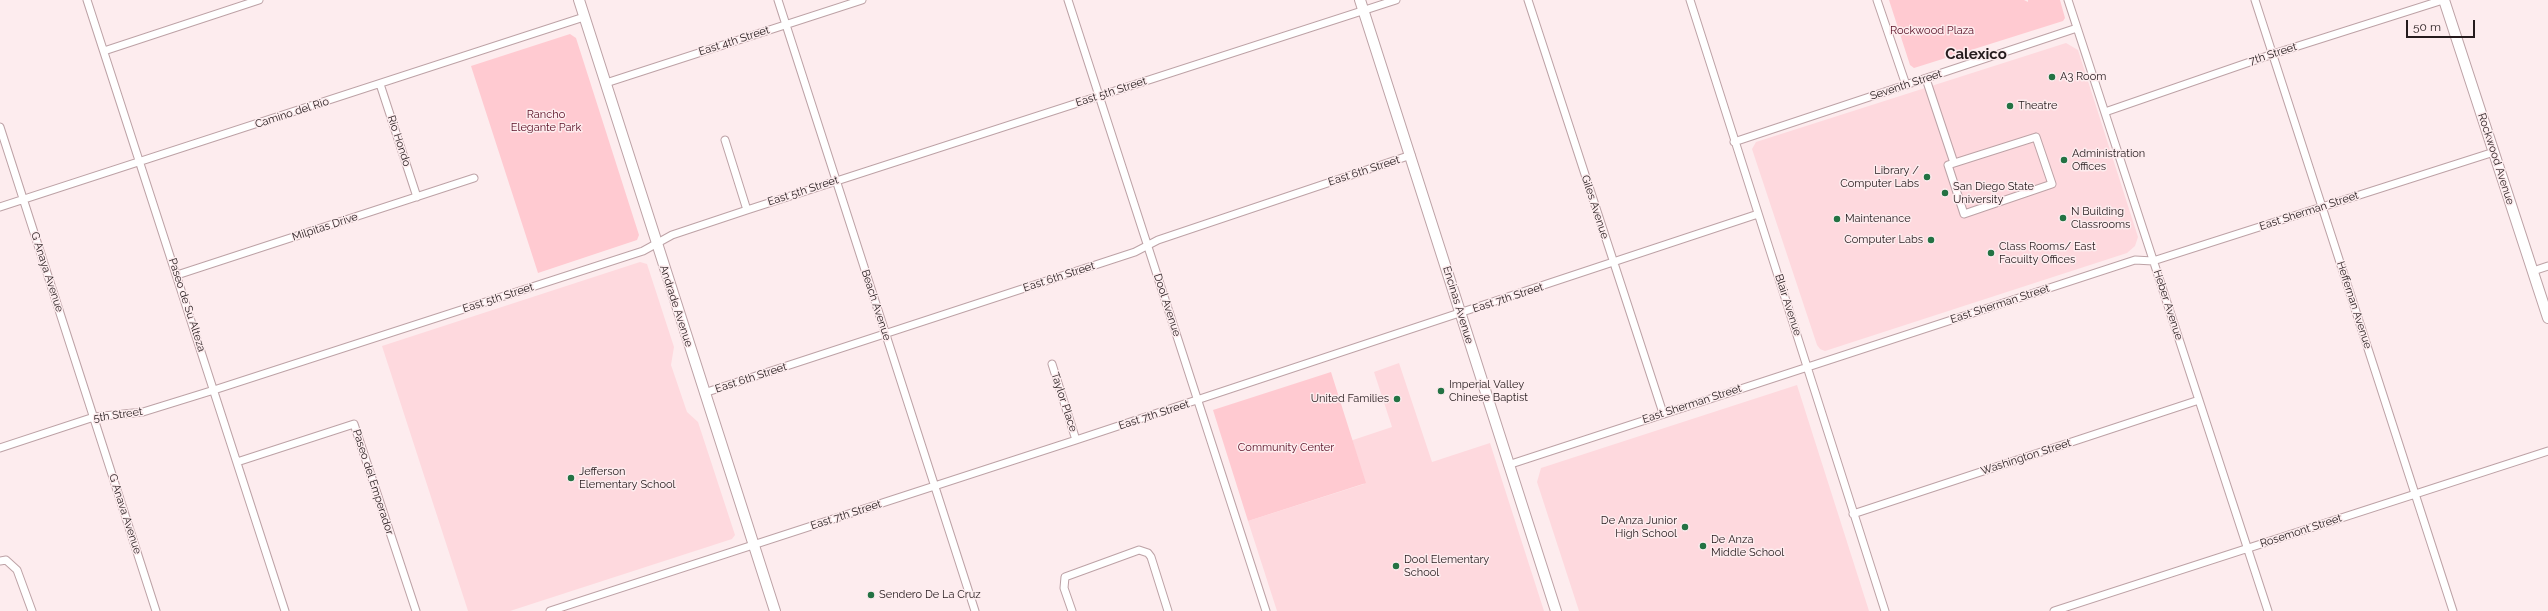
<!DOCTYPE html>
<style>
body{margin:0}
#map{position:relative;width:2548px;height:611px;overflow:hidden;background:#fdecee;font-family:Raleway,sans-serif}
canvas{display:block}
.scale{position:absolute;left:2406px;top:20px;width:69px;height:18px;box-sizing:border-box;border:2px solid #251b1d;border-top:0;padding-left:5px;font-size:12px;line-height:14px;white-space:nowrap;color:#251b1d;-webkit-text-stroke:3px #fdecee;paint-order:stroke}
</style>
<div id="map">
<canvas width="2548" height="611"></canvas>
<div class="scale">50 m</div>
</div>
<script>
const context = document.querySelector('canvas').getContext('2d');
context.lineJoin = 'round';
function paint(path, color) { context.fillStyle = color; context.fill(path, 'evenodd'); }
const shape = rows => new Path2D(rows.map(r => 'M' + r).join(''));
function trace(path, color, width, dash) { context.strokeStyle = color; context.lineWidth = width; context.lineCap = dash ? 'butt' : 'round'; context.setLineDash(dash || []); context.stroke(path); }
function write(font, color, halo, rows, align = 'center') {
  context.font = font + ' Raleway,sans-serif'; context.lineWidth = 3; context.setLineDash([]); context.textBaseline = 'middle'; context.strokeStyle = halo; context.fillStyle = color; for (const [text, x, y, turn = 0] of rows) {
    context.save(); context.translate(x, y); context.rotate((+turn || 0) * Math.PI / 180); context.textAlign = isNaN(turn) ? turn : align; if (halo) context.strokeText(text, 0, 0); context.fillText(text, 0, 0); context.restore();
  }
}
paint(shape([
 [2066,43,2078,50,2138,237,2135,246,2127,253,1825,351,1820,349,1817,345,1752,149,1756,142],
 [640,262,647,264,674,347,671,365,687,412,698,422,735,535,732,539,510,611,468,611,382,346],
 [1399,363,1432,462,1490,443,1544,611,1277,611,1248,521,1364,484,1350,441,1392,427,1374,372],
 [1797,385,1869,611,1579,611,1537,482,1541,468]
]), '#fed9de');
paint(shape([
 [1889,0,2024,0,2028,2,2028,0,2060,0,2065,18,2063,21,1914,68,1910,65],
 [570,34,576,38,639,235,637,240,538,273,471,66],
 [1331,372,1366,483,1248,521,1213,410]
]), '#ffcad1');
const street = shape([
 [87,0,285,611],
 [778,0,975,611],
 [1068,0,1266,611],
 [1528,0,1663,413],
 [1690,0,1885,611],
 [1877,0,1906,85],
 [2068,0,2268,611],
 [2255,0,2453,611],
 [104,51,259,0],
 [1926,79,1954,163],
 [606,83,862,0],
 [380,84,417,197],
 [2105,112,2273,54,2443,0],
 [0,127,156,611],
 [2036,137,2052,184,1964,214,1948,165,2036,137],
 [725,140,747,210],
 [1734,142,2077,28],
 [0,207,584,17],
 [2533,271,2548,266],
 [177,275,474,178],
 [1052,364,1076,440],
 [704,393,1135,252,1158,240,1411,155],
 [0,448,94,417,143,412,214,390,643,251,672,235,747,210,1396,0],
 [237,462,354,424,416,611],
 [1508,465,2135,260,2153,261,2494,152],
 [1853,514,2199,400],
 [0,561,6,560,17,570,32,611],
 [550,611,1076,440,1758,214],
 [1072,611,1064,588,1065,577,1139,550,1148,553,1151,557,1168,611],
 [2054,611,2548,451]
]);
const secondary = shape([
 [579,0,775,611],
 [1360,0,1556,611],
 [2444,0,2548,318]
]);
trace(street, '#bda2a6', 9);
trace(secondary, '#bda2a6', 12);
trace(street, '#fff', 7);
trace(secondary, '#fff', 10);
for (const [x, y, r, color] of [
 [2052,77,4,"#237243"],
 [2010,106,4,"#237243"],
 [2064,160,4,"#237243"],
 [1927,177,4,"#237243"],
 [1945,193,4,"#237243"],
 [2063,218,4,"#237243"],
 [1837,219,4,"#237243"],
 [1931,240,4,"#237243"],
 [1991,253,4,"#237243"],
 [1441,391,4,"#237243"],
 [1397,399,4,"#237243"],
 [571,478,4,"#237243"],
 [1685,527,4,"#237243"],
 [1703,546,4,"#237243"],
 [1396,566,4,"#237243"],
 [871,595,4,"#237243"]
]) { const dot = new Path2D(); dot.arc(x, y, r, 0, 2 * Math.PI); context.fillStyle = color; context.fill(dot); trace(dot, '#fdecee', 1.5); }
write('11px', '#570d23', '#fdecee', [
 ["Rockwood Plaza",1932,31],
 ["Rancho",546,115],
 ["Elegante Park",546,128],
 ["Community Center",1286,448]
]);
write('11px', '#251b1d', '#fdecee', [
 ["East 4th Street",734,41,-18],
 ["7th Street",2273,54,-18],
 ["Seventh Street",1906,85,-18],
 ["East 5th Street",1111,92,-18],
 ["Camino del Rio",292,113,-18],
 ["Rio Hondo",399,141,72],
 ["Rockwood Avenue",2496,159,72],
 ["East 6th Street",1364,171,-18],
 ["East 5th Street",803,191,-18],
 ["Giles Avenue",1595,207,72],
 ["East Sherman Street",2309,211,-18],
 ["Milpitas Drive",325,227,-18],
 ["G Anaya Avenue",47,272,72],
 ["East 6th Street",1059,277,-18],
 ["East 5th Street",498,298,-18],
 ["East 7th Street",1508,298,-18],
 ["East Sherman Street",2000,304,-18],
 ["Paseo de Su Alteza",187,305,72],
 ["Beach Avenue",876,305,72],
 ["Dool Avenue",1167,305,72],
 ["Encinas Avenue",1458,305,73],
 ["Blair Avenue",1788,305,72],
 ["Heber Avenue",2168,305,72],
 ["Heffernan Avenue",2354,305,72],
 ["Andrade Avenue",676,306,72],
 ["East 6th Street",751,378,-18],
 ["Taylor Place",1064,402,72],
 ["East Sherman Street",1692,404,-18],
 ["5th Street",118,415,-8],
 ["East 7th Street",1154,415,-18],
 ["Washington Street",2026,457,-18],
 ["Paseo del Emperador",373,482,72],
 ["G Anava Avenue",125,514,72],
 ["East 7th Street",846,515,-18],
 ["Rosemont Street",2301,531,-18]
]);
write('11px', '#251b1d', '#fdecee', [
 ["A3 Room",2060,77],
 ["Theatre",2018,106],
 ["Administration",2072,154],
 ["Offices",2072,167],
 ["Library /",1919,171,"right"],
 ["Computer Labs",1919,184,"right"],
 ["San Diego State",1953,187],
 ["University",1953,200],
 ["N Building",2071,212],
 ["Classrooms",2071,225],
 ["Maintenance",1845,219],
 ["Computer Labs",1923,240,"right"],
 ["Class Rooms/ East",1999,247],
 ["Facuilty Offices",1999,260],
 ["Imperial Valley",1449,385],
 ["Chinese Baptist",1449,398],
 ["United Families",1389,399,"right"],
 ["Jefferson",579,472],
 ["Elementary School",579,485],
 ["De Anza Junior",1677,521,"right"],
 ["High School",1677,534,"right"],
 ["De Anza",1711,540],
 ["Middle School",1711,553],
 ["Dool Elementary",1404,560],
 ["School",1404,573],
 ["Sendero De La Cruz",879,595]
], 'left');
write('bold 15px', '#251b1d', '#fdecee', [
 ["Calexico",1976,54]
]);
</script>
